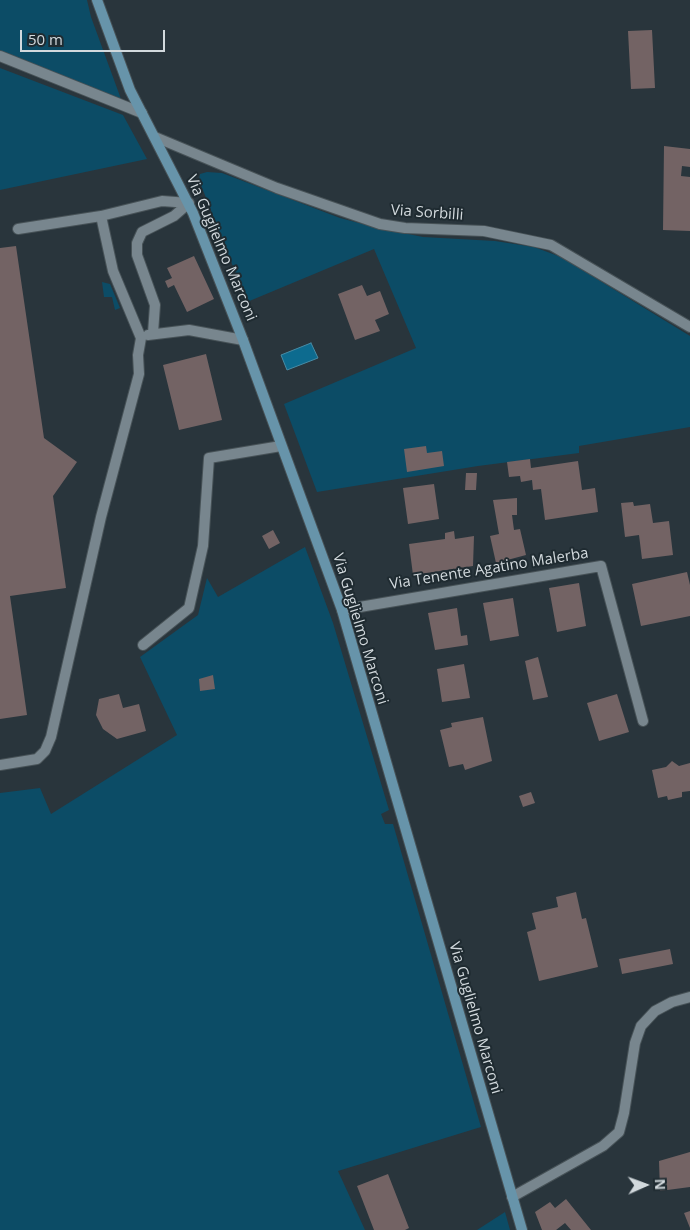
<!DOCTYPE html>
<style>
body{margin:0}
#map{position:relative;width:690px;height:1230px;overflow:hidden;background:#29353c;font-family:"Open Sans",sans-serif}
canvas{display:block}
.north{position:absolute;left:620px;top:1160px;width:50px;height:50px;-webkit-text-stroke:4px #1f2b31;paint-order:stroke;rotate:88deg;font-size:14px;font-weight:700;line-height:20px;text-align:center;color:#d2d9dd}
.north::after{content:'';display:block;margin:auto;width:18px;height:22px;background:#d2d9dd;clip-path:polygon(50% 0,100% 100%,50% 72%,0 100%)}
.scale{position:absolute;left:20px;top:30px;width:145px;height:22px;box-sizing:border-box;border:2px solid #d2d9dd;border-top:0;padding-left:6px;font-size:15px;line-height:18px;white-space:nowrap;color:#d2d9dd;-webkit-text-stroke:4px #1f2b31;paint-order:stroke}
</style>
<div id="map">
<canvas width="690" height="1230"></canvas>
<div class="north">N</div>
<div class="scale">50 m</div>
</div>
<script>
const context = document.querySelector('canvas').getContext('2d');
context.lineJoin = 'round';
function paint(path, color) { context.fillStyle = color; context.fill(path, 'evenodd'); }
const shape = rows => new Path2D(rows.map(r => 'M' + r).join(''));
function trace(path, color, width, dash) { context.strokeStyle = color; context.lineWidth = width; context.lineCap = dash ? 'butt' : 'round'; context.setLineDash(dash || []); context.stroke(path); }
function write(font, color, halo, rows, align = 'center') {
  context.font = font + ' "Open Sans",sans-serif'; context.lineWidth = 4; context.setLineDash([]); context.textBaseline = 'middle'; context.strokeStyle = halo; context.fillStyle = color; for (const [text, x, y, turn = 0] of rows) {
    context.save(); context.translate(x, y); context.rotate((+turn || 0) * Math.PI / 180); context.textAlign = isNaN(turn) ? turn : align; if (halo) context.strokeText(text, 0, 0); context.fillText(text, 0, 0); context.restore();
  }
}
paint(shape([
 [0,0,87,0,91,17,121,99,113,99,0,51],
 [0,68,123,115,147,159,0,190],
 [207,172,222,173,340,218,374,227,423,237,495,241,534,247,561,257,690,336,690,427,579,446,579,453,478,466,317,492,284,404,416,348,374,249,247,302,199,180,200,174],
 [102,282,110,284,120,308,115,310,112,297,104,297],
 [305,547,333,623,389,810,381,814,385,824,393,824,481,1127,338,1171,365,1230,0,1230,0,793,40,788,51,814,177,735,140,657,198,615,207,578,218,597],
 [505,1212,510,1230,477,1230]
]), '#0c4c66');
const water = shape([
 [311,343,318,358,287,370,281,355,311,343]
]);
paint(water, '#0d6b8f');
trace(water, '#488ca6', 1);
paint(shape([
 [652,30,655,88,631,89,628,31],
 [664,146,690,149,690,167,682,166,681,176,690,177,690,231,663,230],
 [16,246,44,438,77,462,53,496,66,588,10,596,27,715,0,719,0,248],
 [194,256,214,299,187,312,174,285,168,288,165,281,172,278,167,268],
 [362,285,367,296,380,291,389,314,375,320,380,331,355,340,338,294],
 [206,354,222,420,179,430,163,365],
 [426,446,427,453,442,451,444,466,407,472,404,449],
 [530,459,531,468,578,461,582,490,595,488,598,512,545,520,541,489,533,490,532,480,521,482,520,476,509,477,507,462],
 [466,473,477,473,476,490,465,490],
 [434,484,439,519,408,524,403,488],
 [517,498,517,515,512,515,514,530,520,529,526,555,496,563,490,536,499,534,493,500],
 [633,502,634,506,650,504,653,523,669,521,673,555,642,559,639,535,625,537,621,503],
 [273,530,280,543,269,549,262,536],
 [454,531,455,539,474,536,473,566,413,575,409,544,445,539,445,533],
 [687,572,690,585,690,616,641,626,632,584],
 [579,583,586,626,557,632,549,588],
 [513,598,519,636,490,641,483,603],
 [457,608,461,636,467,635,468,645,435,650,428,613],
 [538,657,548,697,533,700,525,661],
 [464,664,470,698,442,702,437,669],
 [213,675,215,689,200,691,199,679],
 [119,694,123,708,139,704,146,731,117,739,103,729,96,715,99,699],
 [617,694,629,732,599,741,587,703],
 [483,717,492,761,465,770,463,764,449,767,440,730,452,727,451,723],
 [672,761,679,766,690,763,690,791,682,792,682,797,668,800,667,796,658,798,652,770,666,767],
 [531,792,535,803,523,807,519,796],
 [576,892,582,919,586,918,598,967,539,981,527,932,536,929,532,913,558,907,556,897],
 [670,949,673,964,622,974,619,959],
 [690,1152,690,1187,660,1191,659,1161],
 [388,1174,409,1228,405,1230,374,1230,357,1186],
 [566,1199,591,1230,571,1230,565,1223,556,1230,542,1230,535,1212,550,1202,555,1208],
 [690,1211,690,1228,684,1213]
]), '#736364');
const service = shape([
 [0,56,142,113],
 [18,229,101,216,162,201,189,203],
 [153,333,155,305,137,255,137,243,142,232,174,216,189,203],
 [148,335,189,330,243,340],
 [0,765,37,759,45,751,51,737,101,517,139,374,138,355,141,338,113,271,101,216]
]);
const minor = shape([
 [155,137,277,188,380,224,405,228,484,231,551,245,690,327],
 [342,610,601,566,643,721],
 [143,645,189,608,203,546,209,458,281,446],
 [512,1197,603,1146,619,1132,624,1113,635,1043,641,1026,655,1011,672,1002,690,997]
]);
const secondary = shape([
 [97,0,130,90,193,213,243,340,342,610,522,1230]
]);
trace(service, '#475257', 12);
trace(minor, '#475257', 12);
trace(secondary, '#475257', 12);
trace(service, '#78868e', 10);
trace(minor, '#78868e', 10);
trace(secondary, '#6794aa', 10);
write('15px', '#d2d9dd', '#1f2b31', [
 ["Via Sorbilli",427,213,4],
 ["Via Guglielmo Marconi",221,248,67],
 ["Via Tenente Agatino Malerba",489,569,-9],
 ["Via Guglielmo Marconi",360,629,73],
 ["Via Guglielmo Marconi",475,1018,74]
]);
</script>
